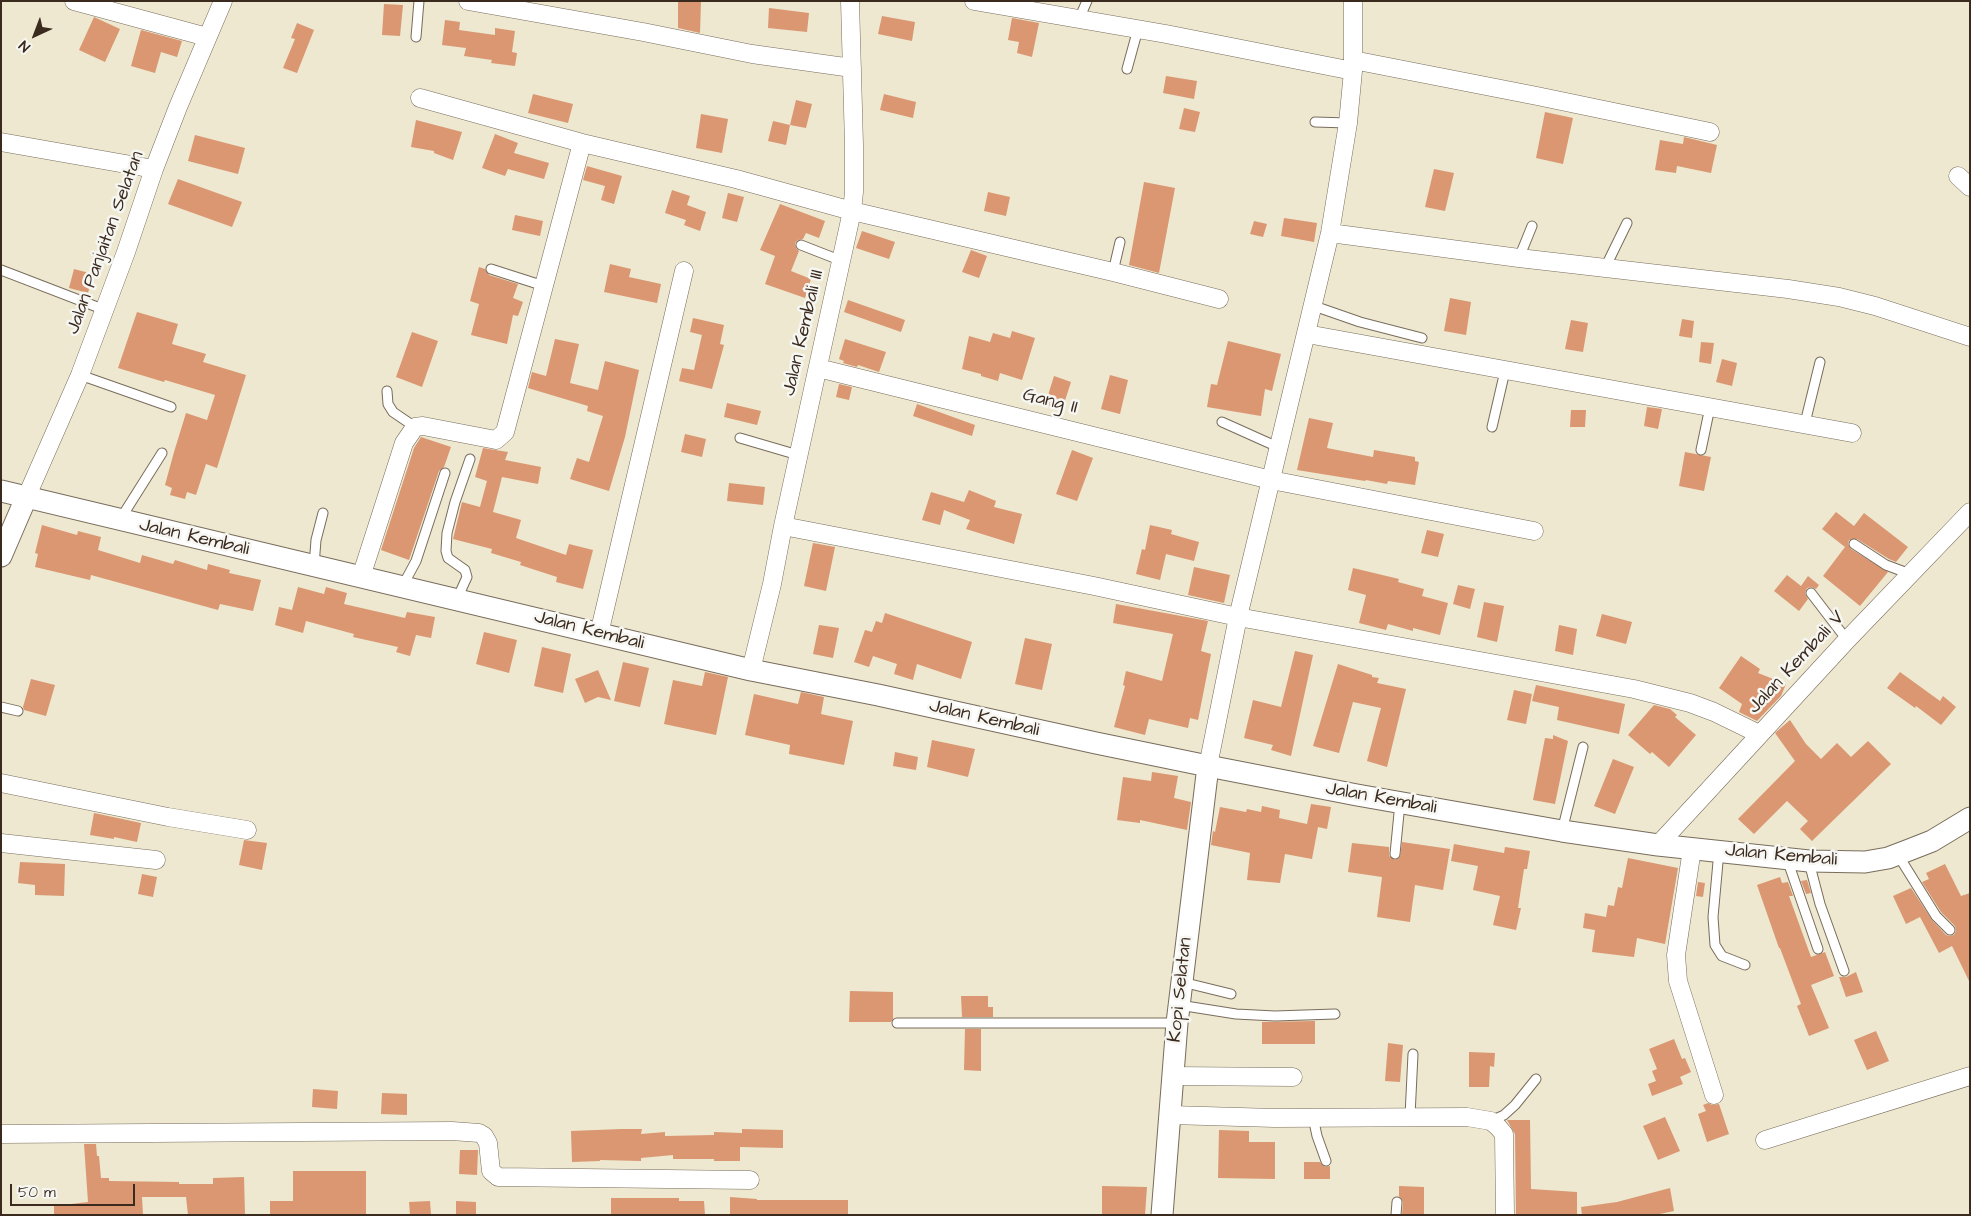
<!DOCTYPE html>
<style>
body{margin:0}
#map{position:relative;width:1971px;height:1216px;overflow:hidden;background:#ede8cf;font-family:"Architects Daughter",sans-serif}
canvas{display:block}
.frame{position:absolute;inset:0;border:2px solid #3b2a1e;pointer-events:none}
.north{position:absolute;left:10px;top:10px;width:50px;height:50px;-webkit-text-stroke:4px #f6f6f2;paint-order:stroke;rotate:223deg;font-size:14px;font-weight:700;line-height:20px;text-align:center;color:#3b2a1e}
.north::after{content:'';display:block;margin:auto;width:18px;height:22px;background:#3b2a1e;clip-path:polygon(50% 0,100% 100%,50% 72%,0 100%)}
.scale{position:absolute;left:10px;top:1184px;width:125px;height:22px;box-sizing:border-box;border:2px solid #3b2a1e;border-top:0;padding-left:6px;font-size:15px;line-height:18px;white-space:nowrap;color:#3b2a1e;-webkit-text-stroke:4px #f6f6f2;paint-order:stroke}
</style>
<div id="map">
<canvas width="1971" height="1216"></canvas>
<div class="frame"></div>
<div class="north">N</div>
<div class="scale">50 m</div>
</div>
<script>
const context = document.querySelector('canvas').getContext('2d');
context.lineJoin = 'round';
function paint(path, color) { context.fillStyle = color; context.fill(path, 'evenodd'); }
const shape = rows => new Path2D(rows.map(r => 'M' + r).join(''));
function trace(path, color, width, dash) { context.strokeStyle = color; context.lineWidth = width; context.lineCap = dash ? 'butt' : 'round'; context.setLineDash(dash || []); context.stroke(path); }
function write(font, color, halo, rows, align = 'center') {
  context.font = font + ' "Architects Daughter",sans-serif'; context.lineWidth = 5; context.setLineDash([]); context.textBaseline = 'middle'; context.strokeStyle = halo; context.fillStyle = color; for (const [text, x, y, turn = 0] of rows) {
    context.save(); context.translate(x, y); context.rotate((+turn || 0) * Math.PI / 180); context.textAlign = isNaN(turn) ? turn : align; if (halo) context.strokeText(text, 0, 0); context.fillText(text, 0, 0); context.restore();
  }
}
paint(shape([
 [678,1,701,1,700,33,678,28],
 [384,4,403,5,400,36,382,35],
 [769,8,809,13,807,32,768,28],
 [882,16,915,22,912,41,878,34],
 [94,17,120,29,105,62,79,50],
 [1012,18,1039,23,1032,57,1017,53,1019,42,1008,40],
 [445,20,460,22,459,30,495,35,495,28,515,31,512,52,517,53,515,66,491,63,492,60,464,56,466,48,442,45],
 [297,23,314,30,297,73,283,68,295,39,291,38],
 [141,30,182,41,177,57,161,52,155,73,131,66],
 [1166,76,1197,81,1194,99,1163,93],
 [533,94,573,104,568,123,528,113],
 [884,94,916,102,913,118,880,110],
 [796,100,812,104,806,128,790,125],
 [1184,108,1200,112,1195,132,1179,129],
 [1545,112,1573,118,1563,164,1536,158],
 [701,114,728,119,722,153,696,148],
 [416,120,462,132,453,160,434,153,434,151,411,147],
 [773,121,790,125,786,145,768,141],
 [495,134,518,143,514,153,549,163,544,179,508,169,505,176,482,168],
 [195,135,245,148,238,174,188,161],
 [1684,137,1717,145,1711,173,1677,166,1676,173,1655,170,1660,140,1683,144],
 [587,166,622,176,614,204,601,200,605,186,583,180],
 [1434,169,1454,173,1445,211,1425,207],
 [178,179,242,202,232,227,168,204],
 [1144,182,1175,188,1159,273,1129,265],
 [672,190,690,196,687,205,706,212,700,231,684,225,686,220,665,213],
 [988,192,1010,197,1006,216,984,211],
 [728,193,744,197,737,222,722,218],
 [780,204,825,221,819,238,806,233,803,239,798,240,795,243,796,248,799,251,791,271,811,279,805,298,765,284,775,256,760,250],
 [515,215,543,221,540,236,512,230],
 [1284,218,1317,223,1314,242,1281,236],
 [1254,221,1267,224,1263,237,1250,234],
 [862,231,895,242,889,259,856,248],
 [971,250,987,256,979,278,962,272],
 [610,264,631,269,629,277,661,284,657,303,604,292],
 [479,267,485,269,489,275,518,284,513,298,523,302,518,316,513,315,507,344,471,335,479,304,470,301],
 [74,269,93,274,88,293,69,288],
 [1450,298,1471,302,1466,335,1444,331],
 [848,300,905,320,901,332,844,312],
 [137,312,178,324,172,344,206,354,203,362,246,375,217,468,206,464,196,495,187,492,185,499,170,495,172,488,165,485,174,452,186,413,207,420,215,395,165,380,164,382,118,368],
 [693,318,724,325,720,344,724,345,712,389,679,381,682,368,694,370,702,335,690,332],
 [1682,319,1694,321,1692,338,1679,336],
 [1571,320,1588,323,1583,352,1565,349],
 [1012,331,1035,338,1022,380,1000,373,998,381,981,376,981,374,962,369,969,336,990,342,993,333,1010,338],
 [412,332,438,341,422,387,396,377],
 [555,339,579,344,570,383,598,390,605,361,639,370,625,437,609,491,570,479,577,458,589,462,603,416,587,411,588,406,528,388,532,372,546,376],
 [845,339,886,352,879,372,858,365,857,367,843,363,844,361,839,359],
 [1228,341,1281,354,1272,391,1265,389,1261,416,1207,407,1211,384,1217,385],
 [1701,342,1714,343,1711,364,1699,362],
 [1722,359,1737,363,1732,386,1716,382],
 [1110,375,1128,380,1120,414,1101,409],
 [1054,376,1071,382,1062,410,1045,405],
 [839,384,852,387,849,400,836,397],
 [727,403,761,411,757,425,724,417],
 [917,404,975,425,972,436,913,416],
 [1647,407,1662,409,1658,429,1644,426],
 [1571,410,1586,410,1585,427,1570,427],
 [1309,418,1333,423,1327,448,1373,457,1374,450,1415,457,1415,461,1419,462,1415,485,1388,481,1387,484,1366,480,1365,481,1297,470],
 [685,434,706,439,702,457,681,452],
 [421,437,451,447,444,467,439,471,409,560,381,550,414,448],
 [483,448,508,452,505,460,541,467,538,484,502,477,493,512,521,520,516,538,566,555,569,544,593,550,583,589,556,582,557,577,520,565,521,562,491,553,492,549,453,539,462,502,480,507,487,481,475,477],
 [1072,450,1093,458,1077,501,1056,494],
 [1685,452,1711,457,1704,491,1679,486],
 [729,483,765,487,763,505,727,501],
 [969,490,996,501,994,507,1022,514,1014,544,966,529,970,520,944,510,940,525,922,520,931,492,964,502],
 [1836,512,1854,526,1864,513,1908,547,1896,562,1889,559,1857,539,1849,540,1848,544,1851,549,1888,572,1860,606,1823,576,1845,547,1822,529],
 [42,525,77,535,78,531,101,537,98,550,140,563,142,555,173,564,175,560,207,570,208,564,230,570,229,573,261,580,253,611,220,604,218,610,91,575,90,580,35,567,38,554,35,553],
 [1150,525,1172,530,1171,534,1199,542,1194,561,1166,554,1160,580,1136,574,1142,549,1145,550],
 [1427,530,1444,534,1438,557,1421,553],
 [813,543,835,547,826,591,804,586],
 [1194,567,1230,575,1224,603,1188,595],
 [1353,568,1399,579,1398,582,1424,589,1422,596,1448,603,1440,635,1413,628,1413,631,1388,624,1386,630,1359,623,1366,595,1348,590],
 [1787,575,1801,586,1808,576,1819,585,1816,589,1811,587,1807,588,1805,593,1808,599,1799,611,1774,591],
 [1458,585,1475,589,1470,609,1453,604],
 [298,587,324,594,326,587,347,593,344,604,405,618,407,612,435,617,431,638,416,635,410,656,396,652,398,647,353,637,354,634,306,621,303,633,275,625,279,607,292,610],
 [1484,602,1504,606,1497,642,1477,637],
 [1116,604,1208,621,1201,651,1211,654,1198,720,1190,718,1188,728,1149,719,1145,735,1114,727,1125,686,1123,685,1126,671,1162,681,1173,634,1113,623],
 [885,613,972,642,961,679,917,664,913,680,894,674,897,664,873,656,869,667,854,662,865,630,872,632,876,621,882,623],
 [1602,614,1632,622,1626,644,1596,636],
 [819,625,839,628,833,658,813,654],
 [1559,625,1577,629,1573,655,1555,651],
 [484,632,517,640,509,673,476,664],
 [1025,638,1052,644,1042,690,1015,684],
 [542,647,571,654,563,693,534,686],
 [1295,651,1313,655,1291,756,1271,750,1273,745,1244,738,1253,700,1281,707],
 [1741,656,1760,669,1758,673,1786,684,1781,696,1757,721,1739,712,1742,704,1719,688],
 [623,662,649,668,640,707,614,701],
 [1338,664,1372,675,1372,677,1379,678,1377,683,1406,689,1387,767,1367,761,1381,708,1353,702,1339,753,1313,746],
 [598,670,611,700,598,697,585,703,575,679],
 [705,672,728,677,716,735,664,724,673,680,702,686],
 [1900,672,1940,701,1943,696,1956,707,1941,725,1916,706,1915,708,1887,688],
 [31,679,55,685,46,716,24,710,23,707],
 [1536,685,1625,704,1619,734,1557,720,1559,707,1532,701],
 [1514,690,1532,694,1526,724,1507,720],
 [801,692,824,697,821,714,853,721,844,765,789,754,790,745,745,735,754,694,798,704],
 [1654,705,1670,709,1677,715,1675,717,1696,735,1669,767,1652,752,1650,754,1628,735],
 [1790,720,1806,744,1821,759,1837,743,1851,757,1868,741,1891,764,1812,841,1800,829,1808,821,1787,801,1754,834,1738,819,1795,761,1775,733],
 [1553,735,1568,741,1555,804,1533,800,1545,738,1553,739],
 [932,740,975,749,968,777,927,767],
 [895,752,918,757,916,770,893,766],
 [1613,759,1634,767,1615,814,1594,806],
 [1152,772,1178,776,1174,798,1191,802,1187,830,1140,820,1140,823,1117,820,1123,777,1151,781],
 [1311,804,1331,807,1327,829,1318,827,1312,859,1285,854,1280,883,1247,880,1250,853,1211,845,1213,831,1215,832,1220,807,1246,812,1247,809,1261,812,1262,806,1280,810,1279,818,1307,824],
 [94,813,141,823,137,842,114,837,114,839,90,835],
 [244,840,267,843,262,870,239,865],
 [1402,842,1450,849,1443,890,1415,885,1410,922,1377,917,1382,877,1348,872,1352,843,1389,847,1389,856,1395,860,1400,857],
 [1454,844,1504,853,1505,847,1530,851,1527,869,1524,869,1518,908,1521,908,1516,930,1493,925,1500,896,1473,890,1478,866,1451,861],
 [1628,858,1678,868,1665,944,1637,938,1634,957,1592,952,1595,930,1583,928,1585,913,1606,917,1608,905,1614,906,1618,887,1622,888],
 [20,862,65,864,64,896,35,895,35,885,18,883],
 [1945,864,1961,896,1970,893,1970,983,1952,946,1939,953,1920,917,1906,924,1893,896,1911,888,1932,920,1946,935,1949,936,1954,935,1956,931,1955,926,1941,912,1922,882,1929,879,1926,873],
 [142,874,157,877,153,897,138,894],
 [1780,877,1782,883,1788,882,1793,896,1789,896,1811,957,1825,952,1834,976,1811,985,1829,1028,1809,1036,1797,1006,1801,1004,1780,948,1779,948,1757,885],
 [1807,880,1811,893,1806,894,1801,881],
 [1698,882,1705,883,1703,897,1696,896],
 [1856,972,1863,992,1846,997,1839,977,1846,977],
 [850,991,893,992,893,1019,891,1022,849,1022],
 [961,996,988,996,988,1007,993,1007,993,1017,962,1017],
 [1315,1021,1315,1044,1262,1044,1262,1022],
 [965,1029,981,1029,981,1071,964,1070],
 [1876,1031,1889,1061,1867,1070,1854,1040],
 [1674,1039,1682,1059,1685,1058,1691,1072,1680,1077,1683,1084,1652,1096,1648,1084,1656,1081,1652,1071,1657,1069,1649,1049],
 [1388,1043,1403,1045,1400,1082,1385,1081],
 [1469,1052,1495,1053,1494,1067,1490,1066,1489,1087,1469,1087],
 [313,1089,338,1091,337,1109,312,1107],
 [382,1093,407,1094,407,1115,381,1114],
 [1708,1103,1712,1105,1719,1104,1729,1134,1707,1142,1698,1114,1706,1111,1703,1105],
 [1665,1117,1680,1151,1658,1160,1643,1126],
 [1507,1120,1530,1120,1531,1189,1577,1192,1577,1215,1516,1215,1515,1134],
 [621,1129,642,1129,641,1134,665,1132,665,1136,714,1135,714,1132,742,1133,742,1129,783,1130,783,1148,740,1147,740,1161,714,1161,714,1159,673,1159,673,1155,641,1158,641,1161,600,1160,600,1161,572,1162,571,1131],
 [1219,1130,1249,1131,1249,1142,1275,1142,1275,1179,1218,1178],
 [84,1144,96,1144,97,1156,99,1156,101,1178,109,1178,109,1181,179,1182,179,1184,213,1184,213,1178,244,1177,245,1215,188,1215,186,1197,142,1197,143,1215,54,1215,54,1206,88,1202],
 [460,1150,478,1150,477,1175,459,1174],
 [1304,1162,1320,1162,1325,1167,1330,1166,1330,1179,1304,1179],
 [293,1171,366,1171,366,1215,270,1215,270,1201,293,1201],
 [1102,1186,1147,1187,1145,1215,1102,1215],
 [1399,1186,1424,1187,1424,1215,1402,1215,1403,1202,1399,1196],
 [1670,1188,1674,1211,1655,1215,1582,1215,1581,1207,1617,1202],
 [730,1197,757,1199,757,1200,848,1200,848,1215,730,1215],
 [611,1198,679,1198,679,1201,704,1201,705,1215,611,1215],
 [430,1201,431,1215,410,1215,409,1202],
 [456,1201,476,1202,476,1215,456,1215]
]), '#da9772');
const service = shape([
 [1079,19,1087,1],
 [416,37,419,1],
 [1127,69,1138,29],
 [1315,122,1348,123],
 [801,245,842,261],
 [1519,258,1532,226],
 [1605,268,1627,223],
 [491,269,544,286],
 [1,270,105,310],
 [1113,272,1120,242],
 [1314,306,1360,322,1422,338],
 [80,375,171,407],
 [387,391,388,404,393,412,415,427],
 [1222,422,1280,448],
 [1805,423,1820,362],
 [1492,427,1505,371],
 [740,438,798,455],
 [1701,450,1710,407],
 [121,518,162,453],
 [1854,544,1886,565,1910,574],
 [314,566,316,540,323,513],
 [402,587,416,561,445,473],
 [1811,593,1847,640],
 [457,599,467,577,465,570,448,558,446,551,447,533,455,502,470,459],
 [1,707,18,711],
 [1562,831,1583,747],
 [1719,851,1713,917,1715,945,1722,956,1745,965],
 [1395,854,1400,803],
 [1898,855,1936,916,1950,930],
 [1787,859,1818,949],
 [1809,862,1820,904,1844,971],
 [1182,982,1231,994],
 [1179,1005,1236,1014,1275,1016,1335,1014],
 [897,1023,1177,1023],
 [1410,1116,1413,1054],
 [1313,1117,1317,1136,1326,1161],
 [1491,1121,1504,1115,1515,1105,1536,1079],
 [1396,1215,1397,1202]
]);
const minor = shape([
 [74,1,207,37],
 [468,1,643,32,752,54,852,68],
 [974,1,1166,34,1353,71],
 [1353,60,1537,96,1710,132],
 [420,98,582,143,736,179,852,211,1113,272,1219,299],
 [1,142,154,169],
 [1958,176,1970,187],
 [1330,233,1519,258,1788,289,1839,297,1875,306,1970,337],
 [1307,334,1852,433],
 [818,368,1271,480,1534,531],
 [26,498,80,375,126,252,154,169,178,107,223,1],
 [783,526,1094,586,1238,617,1634,689,1690,703,1714,712,1759,734],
 [361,577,404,443,415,427,423,426,496,440,505,432,582,143],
 [599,634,684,271],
 [751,670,772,584,783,526,852,211,854,192,854,145,850,1],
 [1208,766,1238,617,1330,233,1348,123,1353,71,1353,1],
 [1,783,168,817,247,830],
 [1,843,156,860],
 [1658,845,1847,640,1970,512],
 [1692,849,1676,955,1678,981,1714,1095],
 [1173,1076,1293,1077],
 [1170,1115,1275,1118,1467,1117,1491,1121,1498,1127,1504,1134,1505,1215],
 [1,1134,452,1131,479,1133,484,1136,488,1143,491,1171,498,1177,750,1180],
 [1765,1140,1970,1076]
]);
const tertiary = shape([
 [1,491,751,670,878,695,1096,743,1208,766,1357,795,1562,831,1658,845,1809,861,1865,862,1888,858,1909,850,1932,841,1970,818],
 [1,556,26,498],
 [1162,1215,1177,1023,1208,766]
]);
trace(service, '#796c5c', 11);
trace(minor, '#796c5c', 19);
trace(tertiary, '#796c5c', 23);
trace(service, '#fff', 9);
trace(minor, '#fff', 18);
trace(tertiary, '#fff', 21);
write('19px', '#3b2a1e', '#f6f6f2', [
 ["Jalan Panjaitan Selatan",106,243,-70],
 ["Jalan Kembali III",804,333,-77],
 ["Gang II",1050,402,14],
 ["Jalan Kembali",194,538,13],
 ["Jalan Kembali",589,631,14],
 ["Jalan Kembali V",1797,663,-47],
 ["Jalan Kembali",984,719,13],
 ["Jalan Kembali",1381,799,10],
 ["Jalan Kembali",1781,856,5],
 ["Kopi Selatan",1181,990,-84]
]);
</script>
